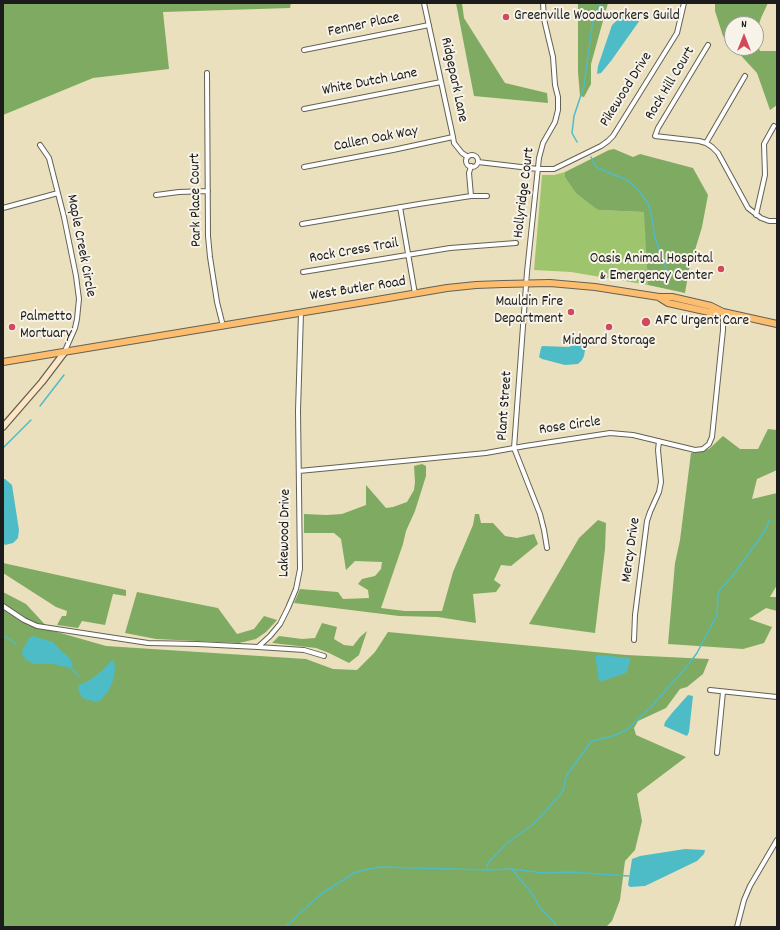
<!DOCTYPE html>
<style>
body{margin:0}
#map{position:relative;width:780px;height:930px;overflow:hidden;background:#ebe0bd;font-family:Dekko,sans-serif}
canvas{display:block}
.frame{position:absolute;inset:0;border:4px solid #1c1c1c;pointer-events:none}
.north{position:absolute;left:724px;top:16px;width:40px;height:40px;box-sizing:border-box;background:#f7f3e8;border:1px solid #9f9d96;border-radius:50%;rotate:0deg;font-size:11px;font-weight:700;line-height:16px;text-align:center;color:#1c1c1c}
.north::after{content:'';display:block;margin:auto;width:14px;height:18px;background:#d1495b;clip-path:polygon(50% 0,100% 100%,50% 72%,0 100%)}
</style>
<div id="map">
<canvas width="780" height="930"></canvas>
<div class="frame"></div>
<div class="north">N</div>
</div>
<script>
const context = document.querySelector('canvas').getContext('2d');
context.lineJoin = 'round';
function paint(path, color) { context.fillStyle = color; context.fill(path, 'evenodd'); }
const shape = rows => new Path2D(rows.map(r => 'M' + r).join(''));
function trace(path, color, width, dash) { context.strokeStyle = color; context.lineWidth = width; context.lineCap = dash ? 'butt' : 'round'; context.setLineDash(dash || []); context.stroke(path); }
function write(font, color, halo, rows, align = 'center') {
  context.font = font + ' Dekko,sans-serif'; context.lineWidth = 4; context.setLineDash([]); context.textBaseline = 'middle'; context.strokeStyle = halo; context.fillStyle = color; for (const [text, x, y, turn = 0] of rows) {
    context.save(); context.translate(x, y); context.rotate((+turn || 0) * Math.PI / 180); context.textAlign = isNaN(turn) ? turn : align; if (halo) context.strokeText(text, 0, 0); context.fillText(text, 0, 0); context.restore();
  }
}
paint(shape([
 [565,172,565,177,598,210,645,212,648,285,571,272,534,270,542,175,554,175]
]), '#9fc46e');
paint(shape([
 [3,3,291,3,290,8,163,12,169,69,93,78,3,115],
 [456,3,462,3,464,18,505,83,547,93,548,103,474,96],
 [578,3,608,3,591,64,591,84,584,97,580,96,578,72],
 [715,3,768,3,761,18,756,34,756,24,732,24,732,46,723,36,715,11],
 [756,39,760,51,777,51,777,105,770,110,757,73,734,48,756,48],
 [614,149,633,157,640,154,693,168,708,195,702,227,689,270,685,293,648,285,644,212,598,210,576,193,565,177,565,172,609,150],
 [768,429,777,430,777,470,757,479,752,499,777,493,777,585,770,597,777,597,777,611,766,608,749,619,772,627,764,643,743,649,668,644,675,563,680,540,691,453,709,449,723,436,740,449,758,449],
 [422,464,426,466,426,476,415,511,406,531,403,544,381,608,405,611,442,611,453,572,473,525,475,514,479,514,481,523,493,523,505,536,517,538,534,534,538,544,511,566,501,565,494,580,501,585,496,592,473,594,476,623,438,617,399,616,294,603,300,589,338,592,343,599,369,598,368,590,358,584,362,579,375,576,381,569,382,562,355,561,346,570,341,539,334,533,304,533,304,514,326,515,342,514,366,505,366,485,386,508,393,507,407,502,414,490,415,482,414,466],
 [598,520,606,523,605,549,595,633,529,624,579,538],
 [3,563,126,590,126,596,113,594,105,625,82,621,78,628,57,625,62,616,66,616,67,611,56,607,3,573],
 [3,592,26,604,50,630,106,646,306,659,333,669,357,670,375,652,388,632,626,655,709,659,703,674,687,687,680,689,666,708,638,721,634,728,636,735,686,757,637,794,642,821,635,850,625,861,620,900,612,921,606,927,3,927],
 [137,592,218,608,237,634,254,629,264,616,277,620,266,632,256,639,239,643,156,639,125,633],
 [322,623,337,627,334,639,344,645,353,646,360,637,367,631,359,655,349,663,329,653,316,648,272,643,279,636,302,639,315,638]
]), '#7faa61');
paint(shape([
 [627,11,641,14,640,20,611,61,601,73,597,74,598,66,612,25],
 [581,340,585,341,586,344,584,356,582,360,578,364,565,365,542,359,539,357,541,348,542,346,569,347],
 [3,479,5,479,12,485,19,530,18,538,13,543,5,545,3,543],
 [32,636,53,642,60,650,69,657,73,665,71,668,52,664,34,664,26,660,22,655,23,649,29,638],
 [599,655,630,658,630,662,626,673,602,681,599,681,596,662,596,656],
 [112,660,114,661,115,670,113,681,109,690,101,700,96,702,82,698,78,688,79,685,90,680,103,670],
 [688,695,693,696,689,732,687,736,664,726,665,722,672,713],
 [685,849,705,850,704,854,697,861,645,886,630,887,628,885,632,859,640,856]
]), '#4ebcc6');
trace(shape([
 [577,142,572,133,574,116,584,86,593,19,601,3],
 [591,157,596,167,627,180,636,188,648,203,652,218,655,238,667,271],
 [40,406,64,375],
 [3,448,31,420],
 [3,635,16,644],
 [71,668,79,676],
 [512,869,533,895,540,908,555,923,556,927],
 [487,870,488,863,506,844,536,822,563,791,566,776,590,743,593,741,613,736,628,729,636,721,652,706,688,665,697,653,717,615,718,595,720,590,734,574,757,542,767,527,769,520],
 [285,927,321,894,354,873,364,870,381,867,487,870,512,869,544,873,569,872,629,876]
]), '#4ebcc6', 1.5);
const street = shape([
 [424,3,453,137,454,143,462,153,468,157],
 [543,3,544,19,553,57,555,85,558,97,558,110,555,122,543,143,539,158,527,272,514,448,540,514,544,530,547,548],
 [708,45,658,128,655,136,699,141,706,143,712,147,718,153,748,208,761,218,769,221,777,221],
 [304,50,429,25],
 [207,73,208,236,210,257,217,302,223,326],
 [304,109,441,82],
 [706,143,745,76],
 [40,145,49,158,64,217,76,276,79,299,77,319,75,328,64,353],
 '466 161a6 6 0 1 1 12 0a6 6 0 1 1-12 0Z',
 [478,162,538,169,554,169,601,146,608,141,613,136,677,33,684,3],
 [471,166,469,173,471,196],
 [304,167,393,150,453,137],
 [156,195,179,192,208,191],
 [400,207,415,294],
 [3,208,58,193],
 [756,215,765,175,764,144,774,126],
 [302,224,419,204,471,196,487,196],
 [303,272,450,248,516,243],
 [299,471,486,453,525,446,610,433,633,435,695,450,703,449,709,444,712,437,723,330,723,312],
 [3,606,24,620,37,626,148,643,197,644,258,647,270,636,280,624,288,608,296,589,300,569,298,411,301,313],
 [634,640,635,615,647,521,650,512,659,492,661,482,658,450,659,441],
 [258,647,304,650,324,656],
 [710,690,777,697],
 [717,753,723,692],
 [737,927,744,900,750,886,777,840]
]);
const secondary = shape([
 [3,427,42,382,64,353]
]);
const primary = shape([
 [660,298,668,303,709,312,723,312,777,324],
 [3,362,371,301,447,288,476,285,503,284,550,283,595,287,659,297,672,297,711,306,723,312]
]);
trace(street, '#646154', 6);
trace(secondary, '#646154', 8);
trace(primary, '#646154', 8);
trace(street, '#fff', 4);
trace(secondary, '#fee5c5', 5.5);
trace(primary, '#fcbd6f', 6);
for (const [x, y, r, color] of [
 [506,17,4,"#d1495b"],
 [721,269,4,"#d1495b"],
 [571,312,4,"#d1495b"],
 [646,322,5,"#d1495b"],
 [12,327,4,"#d1495b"],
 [609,327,4,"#d1495b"]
]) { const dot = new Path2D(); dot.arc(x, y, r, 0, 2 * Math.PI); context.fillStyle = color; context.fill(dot); trace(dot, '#f7f3e8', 1.5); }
write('15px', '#1c1c1c', '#f7f3e8', [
 ["Greenville Woodworkers Guild",514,17],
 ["Oasis Animal Hospital",713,260,"right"],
 ["& Emergency Center",713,277,"right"],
 ["Mauldin Fire",563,303,"right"],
 ["Department",563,320,"right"],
 ["Palmetto",20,318],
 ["Mortuary",20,335],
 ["AFC Urgent Care",655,322],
 ["Midgard Storage",609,342,"center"]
], 'left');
write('15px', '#1c1c1c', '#f7f3e8', [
 ["Fenner Place",364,26,-12],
 ["Ridgepark Lane",453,80,78],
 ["White Dutch Lane",370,83,-11],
 ["Rock Hill Court",671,84,-59],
 ["Pikewood Drive",627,90,-58],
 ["Callen Oak Way",376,140,-11],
 ["Hollyridge Court",525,193,-83],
 ["Park Place Court",197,200,-91],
 ["Maple Creek Circle",80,246,79],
 ["Rock Cress Trail",354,252,-10],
 ["West Butler Road",358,290,-9],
 ["Plant Street",506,406,-86],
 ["Rose Circle",570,427,-8],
 ["Lakewood Drive",286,533,-89],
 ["Mercy Drive",632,550,-82]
]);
</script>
